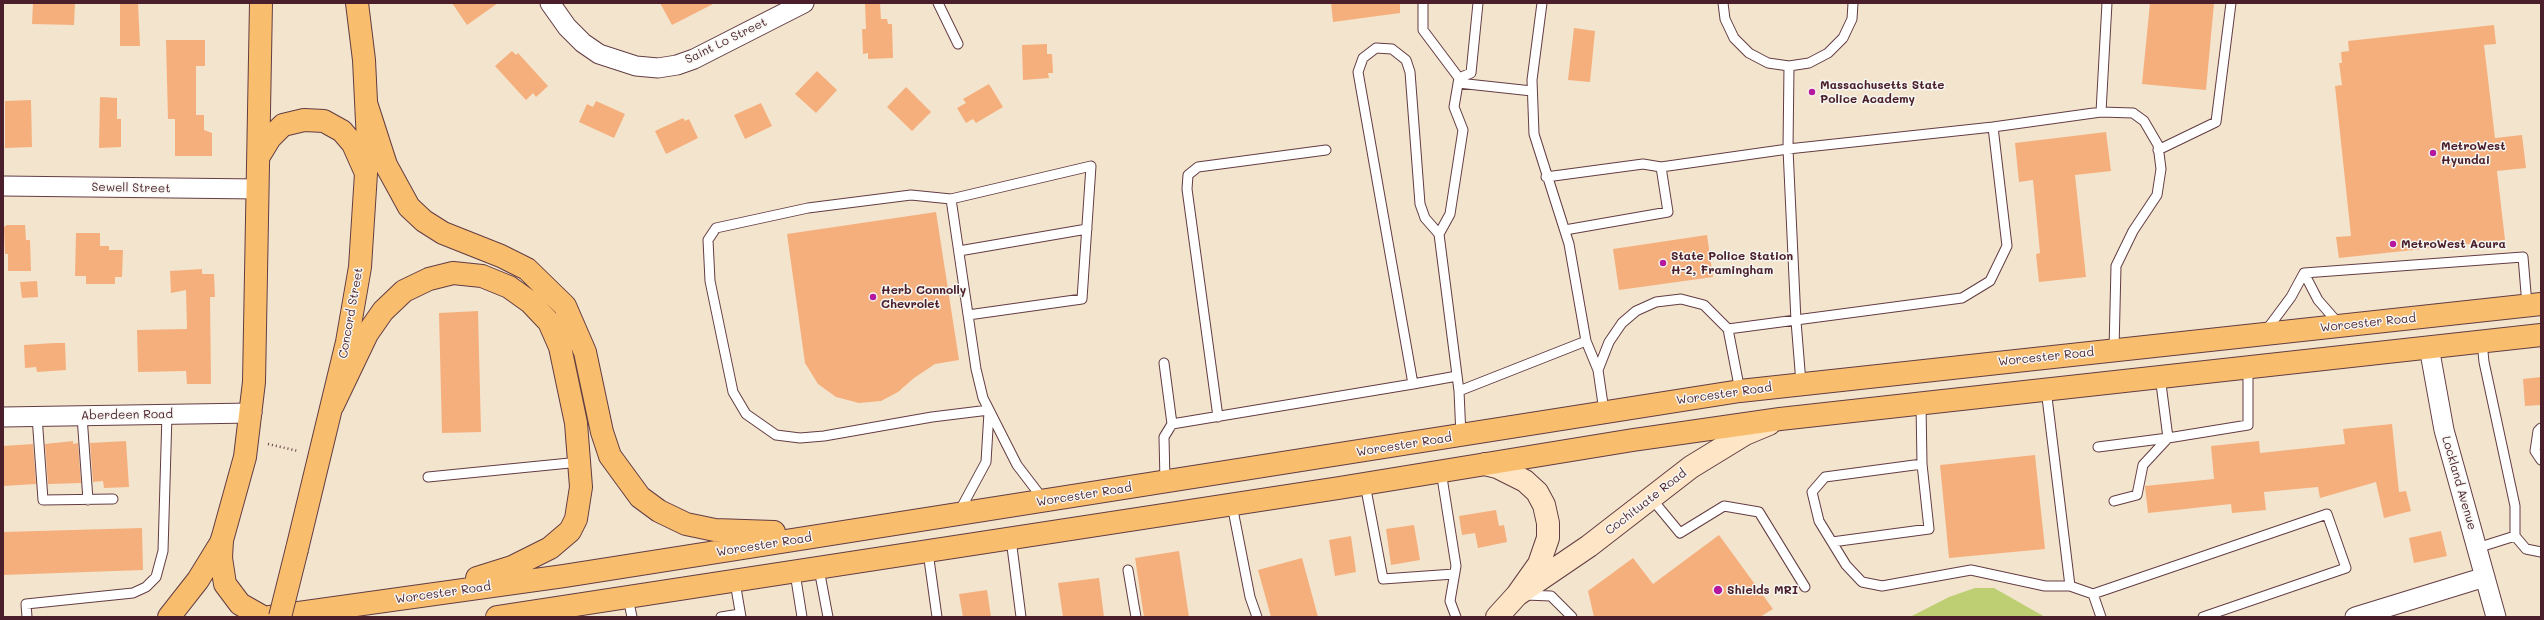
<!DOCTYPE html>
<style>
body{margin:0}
#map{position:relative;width:2544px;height:620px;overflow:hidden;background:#f3e4cd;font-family:Mali,sans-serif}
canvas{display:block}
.frame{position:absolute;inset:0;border:4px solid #4a1f2b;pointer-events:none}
</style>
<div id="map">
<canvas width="2544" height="620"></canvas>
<div class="frame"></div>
</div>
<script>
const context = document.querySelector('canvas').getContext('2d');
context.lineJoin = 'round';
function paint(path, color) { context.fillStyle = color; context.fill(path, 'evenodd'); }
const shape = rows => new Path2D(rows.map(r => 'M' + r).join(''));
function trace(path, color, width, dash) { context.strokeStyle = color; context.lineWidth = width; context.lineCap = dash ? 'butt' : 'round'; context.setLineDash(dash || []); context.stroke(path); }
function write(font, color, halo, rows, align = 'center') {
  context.font = font + ' Mali,sans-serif'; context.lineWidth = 3; context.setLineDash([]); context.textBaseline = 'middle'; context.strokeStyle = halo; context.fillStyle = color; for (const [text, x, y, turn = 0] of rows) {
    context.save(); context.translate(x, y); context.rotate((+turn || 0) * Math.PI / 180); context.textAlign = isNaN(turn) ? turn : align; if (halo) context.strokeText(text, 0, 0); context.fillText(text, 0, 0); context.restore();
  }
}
paint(shape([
 [1975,588,1994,588,2045,617,1910,617,1949,597]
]), '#bdcf72');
paint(shape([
 [33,3,75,3,74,25,32,24],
 [120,3,138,3,140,46,120,46],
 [452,3,498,3,467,25],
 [660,3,715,3,672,25],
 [865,3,880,3,881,19,887,19,888,24,892,24,893,58,868,59,868,53,863,54,862,29,866,29],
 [1331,3,1400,3,1400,13,1333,22],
 [2150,3,2214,3,2206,90,2142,84],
 [2494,25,2496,44,2484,45,2495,138,2522,135,2526,168,2497,171,2505,240,2339,258,2336,237,2351,236,2335,86,2342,85,2339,63,2342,63,2341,52,2349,51,2348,41],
 [1574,28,1595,31,1590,82,1568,80],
 [166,40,205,40,205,66,196,66,196,115,204,115,204,130,212,133,212,156,175,156,175,119,168,119],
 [1047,44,1047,54,1052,54,1053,73,1048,73,1049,78,1023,80,1022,45],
 [512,51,516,55,518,53,548,86,536,97,533,93,526,100,495,66],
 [817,71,837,90,816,113,795,94],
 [989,84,1003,107,976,123,973,119,966,123,957,108,966,103,963,99],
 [906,87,931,112,912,131,887,107],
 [100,97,117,98,117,119,121,119,121,147,99,148],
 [31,100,32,147,5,148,5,101],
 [596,101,625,114,614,138,579,122,587,104,593,107],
 [761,103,772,126,745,139,734,115],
 [683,118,685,121,689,119,698,138,666,154,655,131],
 [2106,132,2111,171,2075,175,2086,277,2039,282,2036,254,2040,253,2033,180,2019,182,2015,143],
 [936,212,959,360,935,364,914,378,898,392,881,401,859,403,836,397,818,384,805,363,787,234],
 [7,225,25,225,26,240,30,240,31,271,8,271,8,254,5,254,4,227],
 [76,233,100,233,100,246,109,246,109,250,123,250,122,277,115,277,115,284,86,284,86,276,75,276],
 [1707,235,1713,277,1619,290,1613,249],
 [202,269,202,274,214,274,215,297,210,297,211,384,187,384,186,371,138,372,137,330,187,329,186,290,171,293,170,271],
 [37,281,38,297,22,298,20,282],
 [478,311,481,432,442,433,439,313],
 [54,343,65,343,66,370,37,372,36,367,25,368,24,345],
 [2541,377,2541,405,2525,406,2523,379],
 [2392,424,2399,492,2406,491,2411,511,2384,518,2376,482,2320,498,2318,487,2264,492,2266,510,2232,513,2231,504,2148,513,2145,486,2214,479,2211,446,2259,441,2260,453,2345,444,2343,429],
 [73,441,73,444,78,443,81,483,48,484,45,444],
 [126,441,129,487,104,488,103,481,93,482,90,443],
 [33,444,36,484,3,486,3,446],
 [2035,455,2045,549,1949,558,1940,465],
 [1496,510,1499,526,1504,525,1507,542,1478,548,1475,533,1462,535,1459,516],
 [1414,525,1420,560,1391,565,1386,529],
 [142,528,143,570,3,575,3,532],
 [2441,531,2447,556,2414,563,2409,538],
 [1719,535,1773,609,1760,617,1594,617,1588,591,1633,558,1653,584],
 [1351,536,1356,572,1335,576,1329,540],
 [1179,551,1189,617,1144,617,1135,558],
 [1302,558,1318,617,1271,617,1258,570],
 [1099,578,1104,617,1063,617,1058,583],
 [987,590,991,617,963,617,959,594]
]), '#f5af7d');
const lane = shape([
 [938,3,958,44],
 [1423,3,1423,30,1459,78],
 [1542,3,1532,80,1534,134,1569,244,1586,341,1598,370,1604,411],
 [1723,3,1725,19,1734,38,1749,53,1768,63,1789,66,1809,63,1828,53,1843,38,1852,19,1853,3],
 [1789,66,1788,149,1796,321,1801,383],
 [1458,83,1532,91],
 [2101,112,2107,3],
 [2158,150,2216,122,2231,3],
 [1546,177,1643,164,1661,167,1788,149,1993,127,2101,112,2133,113,2144,121,2158,145,2161,169,2157,195,2133,231,2116,266,2114,350],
 [951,199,911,195,808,208,716,228,708,240,710,281,733,392,746,414,776,435,800,438,824,436,932,417,989,410],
 [1565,230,1668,212,1661,167],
 [1439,234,1450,214,1463,130,1454,107,1459,78,1471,73,1478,3],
 [959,251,1087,229],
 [2304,273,2523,257,2527,305],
 [2304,273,2318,300,2339,324],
 [968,315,1082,299,1091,166,951,199,976,369,983,398,1017,465,1043,499],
 [1728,329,1740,391],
 [2265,332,2291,297,2304,273],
 [2482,342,2484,362,2515,506,2515,536,2526,549,2541,552],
 [1164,363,1172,424,1413,384,1358,72,1363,58,1376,48,1392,49,1406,60,1410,72,1420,204,1425,218,1439,234,1459,391,1461,436],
 [1598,370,1609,342,1622,323,1636,311,1656,302,1681,299,1704,305,1728,329,1962,298,1990,281,2007,246,1993,127],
 [2160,376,2168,438,2248,425,2248,367],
 [1413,384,1457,376],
 [2046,389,2070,586,2093,594,2327,514,2346,568,2203,617],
 [1459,391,1586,341],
 [1921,404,1922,464,1825,477,1812,492,1819,521,1846,565,1862,582,1882,586,1971,570,2045,586,2070,586],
 [37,416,43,500,113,499],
 [82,416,88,500],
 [1218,417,1187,189,1188,175,1198,167,1326,150],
 [2541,428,2538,431,2535,451,2541,460],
 [2098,447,2168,438,2143,465,2137,495,2114,501],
 [1441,471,1456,566,1450,601,1456,617],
 [428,477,580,462],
 [1165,482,1164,437,1172,424],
 [1365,484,1383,579,1454,574],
 [1651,498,1680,533,1724,506,1759,512,1805,587],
 [1232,505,1250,597,1257,617],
 [959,512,986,462,989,412],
 [1011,539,1021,617],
 [1832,542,1929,529,1922,464],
 [2477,548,2515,536],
 [928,552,937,617],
 [819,569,828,617],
 [1128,570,1136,617],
 [795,573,802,617],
 [735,582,741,617],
 [2093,594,2101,617],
 [1525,595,1551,596,1572,617],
 [628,598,632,617],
 [27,617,26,604,133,593,146,587,156,577,163,551,167,414],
 [721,617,740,614]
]);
const street = shape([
 [550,3,567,27,583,43,599,54,636,66,658,68,677,65,694,59,804,3],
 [3,186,258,189],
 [2429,347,2444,430,2496,617],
 [3,417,252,413],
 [2355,617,2485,577]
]);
const secondary = shape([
 [1485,464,1497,467,1525,481,1537,492,1544,505,1548,523,1548,538,1539,564,1517,595,1497,617],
 [1517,595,1589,546,1691,467,1745,434,1769,424]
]);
const primary = shape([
 [259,156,270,138,283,125,304,120,324,121,342,131,353,144,365,171],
 [222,540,245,457,254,382,261,3],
 [297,549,347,342,360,267,368,142,364,60,357,3]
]);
const highway = shape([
 [367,106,386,165,409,207,424,221,443,233,501,256,527,269,565,306,585,352,602,432,610,456,640,497,659,511,686,524,715,530,774,532],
 [333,405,367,334,383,311,404,291,429,279,453,273,482,276,509,287,530,302,549,322,560,347,576,423,581,487,576,519,570,531,550,548,512,567,477,578],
 [222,540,221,558,225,584,240,604,263,617],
 [169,617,198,580,222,541],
 [270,617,564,576,1740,391,2541,304],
 [497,617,1339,488,1633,440,1780,419,2541,335]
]);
trace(lane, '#633d43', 11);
trace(street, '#633d43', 21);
trace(secondary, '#633d43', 24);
trace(primary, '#633d43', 24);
trace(highway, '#633d43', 24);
trace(shape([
 [268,444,298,451]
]), '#633d43', 2.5, [1, 3]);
trace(lane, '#fff', 9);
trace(street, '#fff', 19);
trace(secondary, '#fde5c5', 22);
trace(primary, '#f9be6d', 22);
trace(highway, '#f9be6d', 22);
const primaryBridge = shape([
 [280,617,297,549]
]);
trace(primaryBridge, '#633d43', 24, []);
trace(primaryBridge, '#f9be6d', 22);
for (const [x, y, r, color] of [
 [1812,92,4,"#b5179e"],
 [2433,153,4,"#b5179e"],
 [2393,244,4,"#b5179e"],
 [1663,263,4,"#b5179e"],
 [873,297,4,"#b5179e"],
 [1718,590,5,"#b5179e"]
]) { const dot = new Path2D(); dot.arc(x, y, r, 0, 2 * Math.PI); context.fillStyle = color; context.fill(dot); trace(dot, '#f6f6f2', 1.5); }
write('12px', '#4a1f2b', '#f6f6f2', [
 ["Saint Lo Street",726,41,-26],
 ["Sewell Street",131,188,1],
 ["Concord Street",351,313,-80],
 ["Worcester Road",2368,323,-6],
 ["Worcester Road",2046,357,-6],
 ["Worcester Road",1724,394,-8],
 ["Aberdeen Road",127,415,-1],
 ["Worcester Road",1404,445,-9],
 ["Lockland Avenue",2459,483,74],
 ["Worcester Road",1084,495,-9],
 ["Cochituate Road",1646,502,-38],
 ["Worcester Road",764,545,-9],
 ["Worcester Road",443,593,-8]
]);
write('bold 12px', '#4a1f2b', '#f6f6f2', [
 ["Massachusetts State",1820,85],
 ["Police Academy",1820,99],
 ["MetroWest",2441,146],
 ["Hyundai",2441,160],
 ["MetroWest Acura",2401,244],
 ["State Police Station",1671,256],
 ["H-2, Framingham",1671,270],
 ["Herb Connolly",881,290],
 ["Chevrolet",881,304],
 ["Shields MRI",1727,590]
], 'left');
</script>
